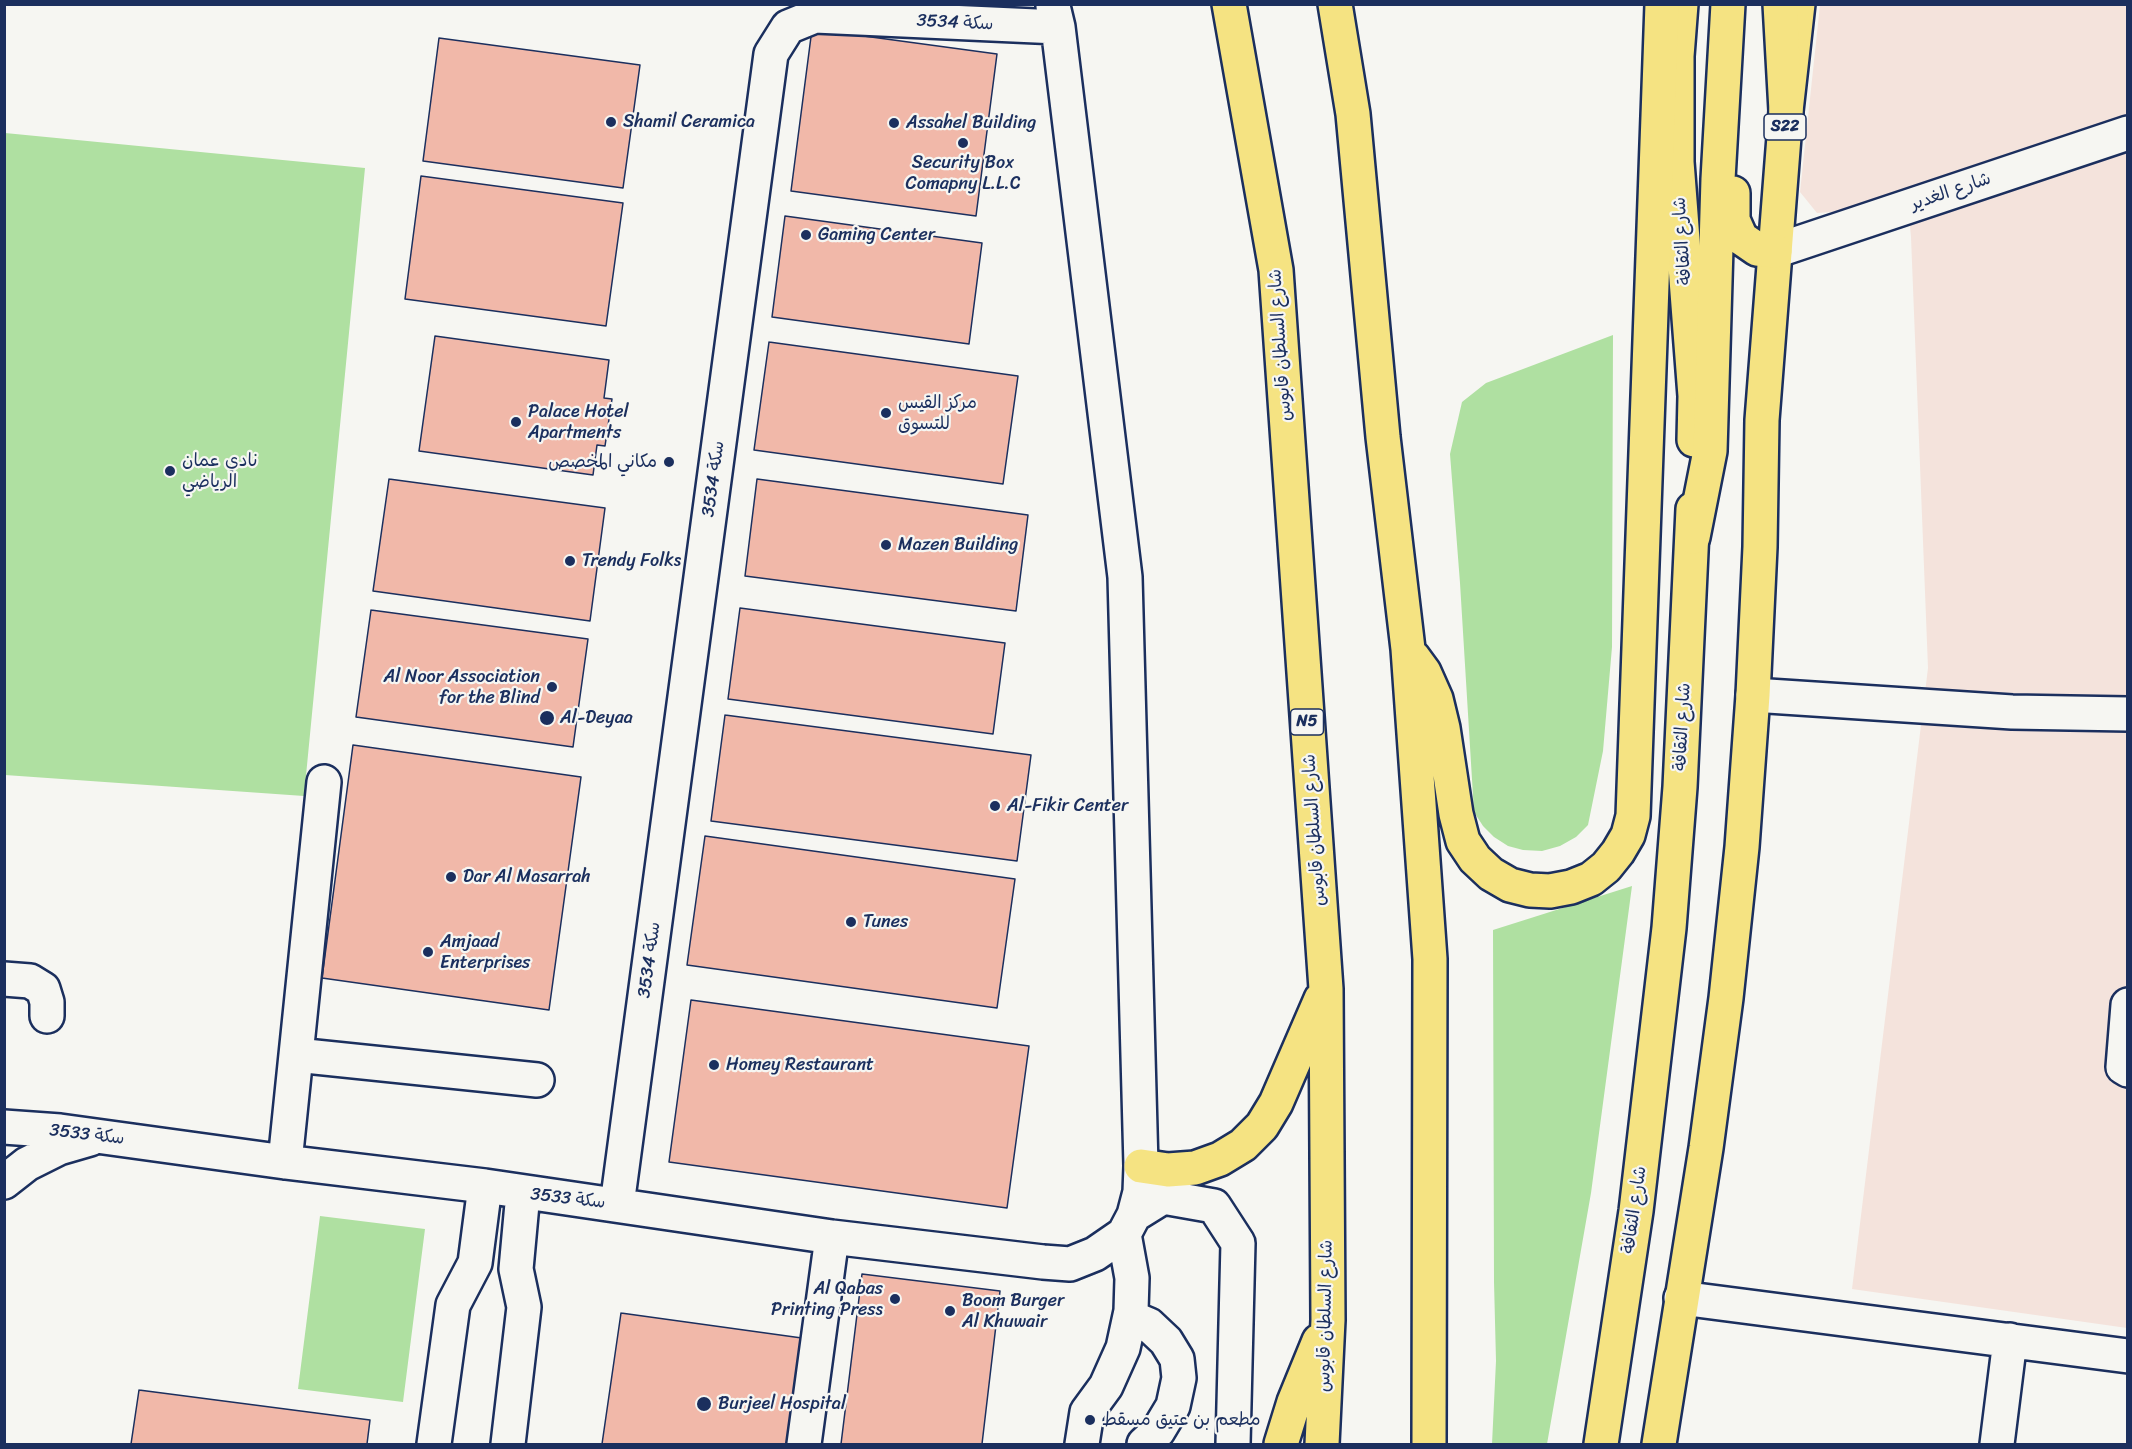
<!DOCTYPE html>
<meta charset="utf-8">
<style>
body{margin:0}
#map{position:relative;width:2132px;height:1449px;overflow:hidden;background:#f6f6f2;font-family:Sriracha,sans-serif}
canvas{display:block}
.frame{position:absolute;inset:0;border:6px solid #1b2f5e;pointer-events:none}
</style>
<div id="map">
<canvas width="2132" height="1449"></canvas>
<div class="frame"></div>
</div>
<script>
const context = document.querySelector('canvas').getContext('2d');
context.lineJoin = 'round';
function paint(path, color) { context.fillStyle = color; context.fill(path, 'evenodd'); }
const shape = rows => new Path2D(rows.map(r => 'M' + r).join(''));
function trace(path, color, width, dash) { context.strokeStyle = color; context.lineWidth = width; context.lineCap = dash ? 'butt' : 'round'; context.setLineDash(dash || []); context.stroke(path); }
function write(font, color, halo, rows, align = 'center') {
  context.font = font + ' Sriracha,"Playpen Sans Arabic",sans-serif'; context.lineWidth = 4.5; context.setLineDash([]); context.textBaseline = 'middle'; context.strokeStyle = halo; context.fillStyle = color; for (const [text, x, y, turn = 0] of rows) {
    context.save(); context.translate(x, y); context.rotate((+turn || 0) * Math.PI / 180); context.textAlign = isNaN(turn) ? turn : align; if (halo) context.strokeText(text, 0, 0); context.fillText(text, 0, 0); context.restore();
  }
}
paint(shape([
 [1820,5,2127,5,2127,1328,1852,1289,1928,668,1911,237,1907,196,1847,211,1817,213,1800,192]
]), '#f4e3dc');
paint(shape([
 [5,133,365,168,304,796,5,775],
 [1613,335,1612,647,1603,751,1588,825,1576,837,1560,846,1542,851,1523,850,1508,846,1494,837,1483,826,1474,812,1460,583,1450,454,1462,402,1486,383],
 [1632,886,1591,1193,1547,1444,1492,1444,1496,1361,1494,1282,1493,930],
 [320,1216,425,1229,403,1402,298,1389]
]), '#afe0a1');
const building = shape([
 [812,29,997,54,976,216,791,191,812,29],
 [439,38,640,65,623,188,423,161,439,38],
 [421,176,623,203,606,326,405,299,421,176],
 [785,216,982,243,969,344,772,317,785,216],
 [435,336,609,360,604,398,612,399,605,446,597,445,593,475,419,451,435,336],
 [769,342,1018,376,1003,484,754,450,769,342],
 [389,479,605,508,590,621,373,591,389,479],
 [757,479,1028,515,1016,611,745,576,757,479],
 [740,608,1005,643,993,734,728,699,740,608],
 [371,610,588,639,573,747,356,717,371,610],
 [725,715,1031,755,1017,861,711,821,725,715],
 [353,745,581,777,549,1010,322,978,353,745],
 [705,836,1015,879,997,1008,687,965,705,836],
 [691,1000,1029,1046,1007,1208,669,1162,691,1000],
 [862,1274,1000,1291,982,1444,841,1444,862,1274],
 [621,1313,809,1339,794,1444,602,1444,621,1313],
 [139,1390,370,1420,367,1444,131,1444,139,1390]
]);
paint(building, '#f1b8a9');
trace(building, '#1b2f5e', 1.5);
const minor = shape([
 [1053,6,1058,27,1125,577,1141,1166,1140,1192,1134,1215,1124,1234,1132,1278,1131,1311,1123,1348,1106,1386,1087,1412,1082,1444],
 [1775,251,2128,133],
 [1753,695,2012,712,2128,714],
 [4,979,30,981,43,989,47,1002,47,1016],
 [2128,1005,2123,1067,2128,1070],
 [296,1055,537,1080],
 [4,1127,60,1131,285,1162,485,1186,832,1237,1043,1262,1070,1264,1095,1254,1124,1234],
 [285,1162,324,782],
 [4,1182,27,1164,59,1148,90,1139],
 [617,1205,771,54,788,27,815,16,1058,27],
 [1134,1215,1163,1197,1214,1206,1238,1243,1233,1444],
 [1681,1298,2128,1356],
 [1130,1317,1149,1325,1166,1341,1177,1359,1179,1378,1173,1406,1158,1431,1144,1444],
 [434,1444,453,1305,475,1263,485,1186],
 [508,1444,524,1307,516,1269,523,1193],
 [804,1444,832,1237],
 [1997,1444,2010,1340]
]);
const major = shape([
 [1681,4,1677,56,1677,162,1695,396,1694,440],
 [1601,1444,1636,1211,1669,928,1680,787,1693,509],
 [1659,1444,1706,1148,1726,998,1742,847,1753,695,1760,547,1762,420,1786,111,1798,4]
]);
const highway = shape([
 [1229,4,1276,270,1326,989,1328,1320,1322,1444],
 [1335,4,1353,114,1383,437,1408,649,1430,959,1429,1444],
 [1780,4,1786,111],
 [1733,193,1733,220,1741,238,1757,249,1775,251],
 [1693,537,1710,451,1718,179,1728,4],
 [1413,657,1424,672,1436,699,1443,728,1456,814,1463,841,1475,859,1491,874,1510,885,1530,890,1550,891,1571,887,1591,879,1606,867,1618,852,1628,835,1633,816,1662,4],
 [1141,1166,1168,1170,1195,1168,1220,1159,1243,1145,1262,1126,1276,1103,1321,999],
 [1281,1444,1294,1402,1319,1341]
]);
trace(minor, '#1b2f5e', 38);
trace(major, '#1b2f5e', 38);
trace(highway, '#1b2f5e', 38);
trace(minor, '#f6f6f2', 33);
trace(major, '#f5e382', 33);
trace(highway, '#f5e382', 33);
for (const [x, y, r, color] of [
 [611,122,6,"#1b2f5e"],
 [894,123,6,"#1b2f5e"],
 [963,143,6,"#1b2f5e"],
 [806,235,6,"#1b2f5e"],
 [886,413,6,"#1b2f5e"],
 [516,422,6,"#1b2f5e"],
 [669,462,6,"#1b2f5e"],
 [170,471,6,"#1b2f5e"],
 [886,545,6,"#1b2f5e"],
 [570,561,6,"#1b2f5e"],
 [552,687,6,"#1b2f5e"],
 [547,718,8,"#1b2f5e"],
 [995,806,6,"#1b2f5e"],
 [451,877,6,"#1b2f5e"],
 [851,922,6,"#1b2f5e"],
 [428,952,6,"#1b2f5e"],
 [714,1065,6,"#1b2f5e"],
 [895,1299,6,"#1b2f5e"],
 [950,1311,6,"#1b2f5e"],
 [704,1404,8,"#1b2f5e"],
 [1090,1420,6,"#1b2f5e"]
]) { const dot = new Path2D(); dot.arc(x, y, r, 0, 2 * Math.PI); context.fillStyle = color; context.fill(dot); trace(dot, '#f6f6f2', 2); }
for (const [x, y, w] of [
 [1785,127,42],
 [1307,722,33]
]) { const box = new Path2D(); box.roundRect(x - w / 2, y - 13, w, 26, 4.5); context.fillStyle = '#f6f6f2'; context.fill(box); trace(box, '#1b2f5e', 1.5); }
write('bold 16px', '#1b2f5e', null, [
 ["S22",1785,127],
 ["N5",1307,722]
]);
write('18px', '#1b2f5e', '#f6f6f2', [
 ["سكة 3534",955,23,3],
 ["شارع الغدير",1951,192,-19],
 ["شارع الثقافة",1683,241,-94],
 ["شارع السلطان قابوس",1281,345,-94],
 ["سكة 3534",714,479,-82],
 ["شارع الثقافة",1683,727,-87],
 ["شارع السلطان قابوس",1315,830,-94],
 ["سكة 3534",650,960,-82],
 ["سكة 3533",87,1135,7],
 ["سكة 3533",568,1199,7],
 ["شارع الثقافة",1635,1210,-82],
 ["شارع السلطان قابوس",1326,1316,-89]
]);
write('18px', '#1b2f5e', '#f6f6f2', [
 ["Shamil Ceramica",623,122],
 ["Assahel Building",906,123],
 ["Security Box",963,163,"center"],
 ["Comapny L.L.C",963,184,"center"],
 ["Gaming Center",818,235],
 ["مركز القيس",898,403],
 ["للتسوق",898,424],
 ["Palace Hotel",528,412],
 ["Apartments",528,433],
 ["نادي عمان",182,461],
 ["الرياضي",182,482],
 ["مكاني المخصص",657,462,"right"],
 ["Mazen Building",898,545],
 ["Trendy Folks",582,561],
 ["Al Noor Association",540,677,"right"],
 ["for the Blind",540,698,"right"],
 ["Al-Deyaa",560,718],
 ["Al-Fikir Center",1007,806],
 ["Dar Al Masarrah",463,877],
 ["Tunes",863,922],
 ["Amjaad",440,942],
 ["Enterprises",440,963],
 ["Homey Restaurant",726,1065],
 ["Al Qabas",883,1289,"right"],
 ["Printing Press",883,1310,"right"],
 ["Boom Burger",962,1301],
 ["Al Khuwair",962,1322],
 ["Burjeel Hospital",718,1404],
 ["مطعم بن عتيق مسقط",1102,1420]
], 'left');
</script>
